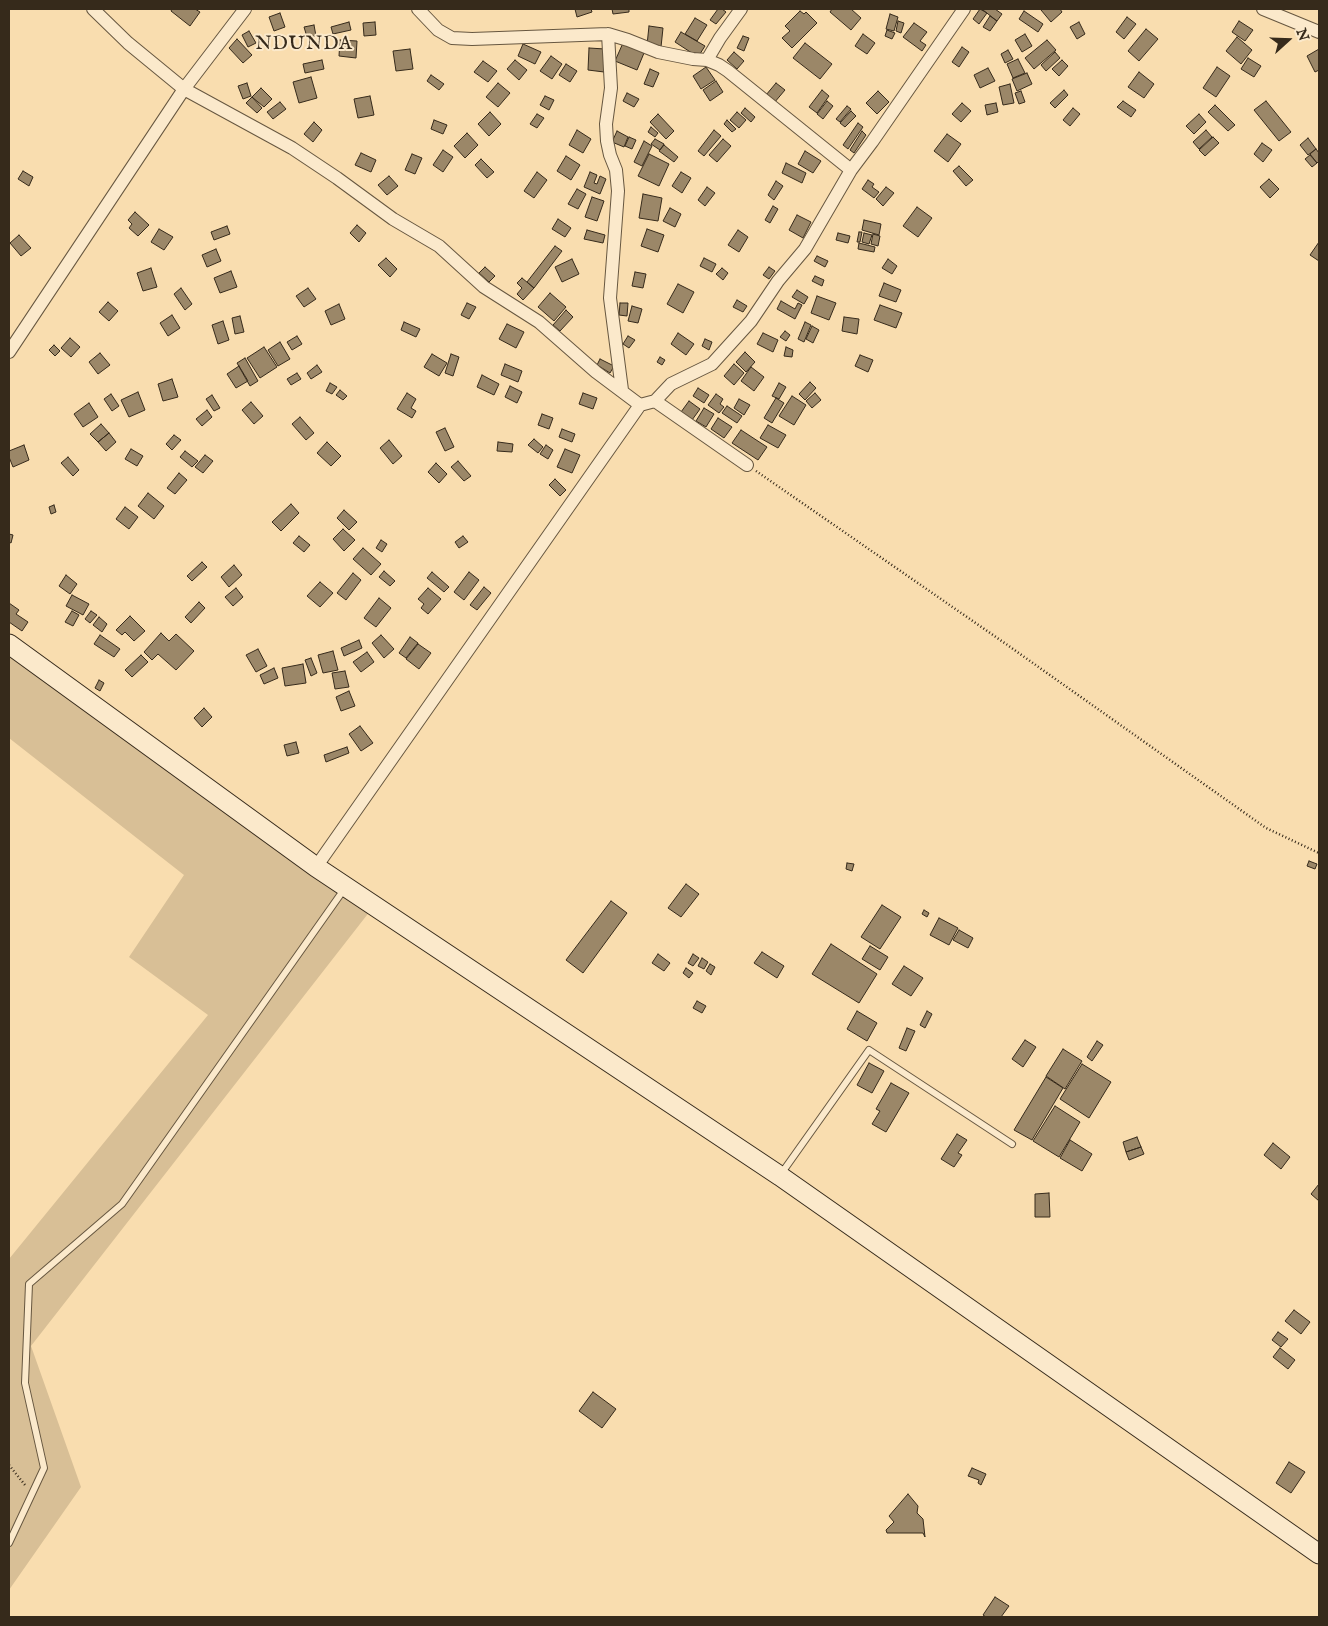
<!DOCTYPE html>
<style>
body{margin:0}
#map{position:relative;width:1328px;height:1626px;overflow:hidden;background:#f9ddaf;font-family:"IM FELL English",serif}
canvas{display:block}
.frame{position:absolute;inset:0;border:10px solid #362a1b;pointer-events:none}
.north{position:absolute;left:1263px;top:15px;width:50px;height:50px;-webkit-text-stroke:4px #fbe9cb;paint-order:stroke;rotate:70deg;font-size:14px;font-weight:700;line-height:20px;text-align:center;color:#362a1b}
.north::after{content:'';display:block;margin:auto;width:18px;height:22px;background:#362a1b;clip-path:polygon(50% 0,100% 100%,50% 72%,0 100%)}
</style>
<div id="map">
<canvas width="1328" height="1626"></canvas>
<div class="frame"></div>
<div class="north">N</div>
</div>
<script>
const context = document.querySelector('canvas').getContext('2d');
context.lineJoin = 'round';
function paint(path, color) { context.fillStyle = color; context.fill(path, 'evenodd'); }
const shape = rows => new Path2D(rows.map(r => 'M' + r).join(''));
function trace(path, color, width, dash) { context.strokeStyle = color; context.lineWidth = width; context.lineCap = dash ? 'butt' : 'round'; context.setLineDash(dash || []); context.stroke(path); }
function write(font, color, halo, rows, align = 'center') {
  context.font = font + ' "IM FELL English",serif'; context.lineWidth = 4; context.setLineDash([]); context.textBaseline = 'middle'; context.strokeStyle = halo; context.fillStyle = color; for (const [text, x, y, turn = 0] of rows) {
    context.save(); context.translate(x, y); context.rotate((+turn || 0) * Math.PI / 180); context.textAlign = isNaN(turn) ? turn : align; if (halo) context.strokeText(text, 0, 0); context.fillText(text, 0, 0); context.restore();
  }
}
paint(shape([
 [9,653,374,906,31,1346,81,1487,9,1590,9,1259,208,1015,129,957,184,875,9,738]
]), '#d8bf96');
const building = shape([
 [172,9,195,9,200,12,190,26,171,11,172,9],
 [575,9,591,9,592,12,577,17,575,9],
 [612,9,629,9,629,12,613,14,612,9],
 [718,9,722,9,726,12,716,24,710,20,718,9],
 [832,9,851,9,861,18,851,30,830,12,832,9],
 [980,9,987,13,979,24,973,19,980,9],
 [984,9,995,9,1002,14,997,21,983,10,984,9],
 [1043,9,1060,9,1062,12,1051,22,1041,10,1043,9],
 [800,11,804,14,806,12,817,23,792,48,782,38,790,31,785,26,800,11],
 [1024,11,1043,24,1038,32,1019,19,1024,11],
 [280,13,285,27,274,31,269,17,280,13],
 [890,14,898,17,894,31,886,29,890,14],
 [990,16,997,21,990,31,983,27,990,16],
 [1127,17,1136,24,1124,39,1116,32,1127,17],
 [695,18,707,25,697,41,685,34,695,18],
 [898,21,904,23,901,33,896,31,898,21],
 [1239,21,1253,30,1245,41,1232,32,1239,21],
 [349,22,351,30,333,34,331,27,349,22],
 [375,22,376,35,364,36,363,23,375,22],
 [1079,22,1085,34,1077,39,1070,27,1079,22],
 [914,23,927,32,920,41,926,45,922,51,903,37,914,23],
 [314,25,316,36,307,37,304,27,314,25],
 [649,26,663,28,661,47,647,45,649,26],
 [1146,29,1158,39,1139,61,1128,51,1146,29],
 [887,30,895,33,892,39,885,36,887,30],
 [249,31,256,43,248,47,242,35,249,31],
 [681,32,705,46,698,57,675,42,681,32],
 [863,34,875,43,867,54,855,46,863,34],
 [1025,34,1032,46,1022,52,1015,40,1025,34],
 [743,36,749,38,744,51,737,48,743,36],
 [1237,37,1252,50,1241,64,1226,51,1237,37],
 [237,39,252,55,243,63,229,48,237,39],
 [340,40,357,41,356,58,339,56,340,40],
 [1047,40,1056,50,1034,69,1025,58,1047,40],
 [623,43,644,53,637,70,615,61,623,43],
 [805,43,832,64,820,79,793,58,805,43],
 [523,44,541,52,535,64,518,56,523,44],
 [962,47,969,52,959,67,952,62,962,47],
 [589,48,605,49,604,72,588,70,589,48],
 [410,49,413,69,396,71,393,51,410,49],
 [1319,49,1319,70,1315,72,1307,56,1319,49],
 [1008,50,1013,59,1005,63,1001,54,1008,50],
 [734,52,744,61,737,69,727,60,734,52],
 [1055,52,1060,58,1046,71,1041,65,1055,52],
 [551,56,562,64,552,79,540,71,551,56],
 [1248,58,1261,66,1254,77,1241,69,1248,58],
 [1018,59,1025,73,1013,78,1007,64,1018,59],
 [322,60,324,69,305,73,303,64,322,60],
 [515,60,527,70,519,80,507,69,515,60],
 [1062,60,1068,66,1059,76,1052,69,1062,60],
 [483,61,497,71,488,82,474,72,483,61],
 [566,64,577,71,570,82,559,75,566,64],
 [706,67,715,80,701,89,693,76,706,67],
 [1217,67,1230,76,1216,97,1203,88,1217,67],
 [988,68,995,81,980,88,974,75,988,68],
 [650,69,659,73,653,87,644,84,650,69],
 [1139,72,1154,84,1144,98,1128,87,1139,72],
 [1027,73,1032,84,1017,91,1012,79,1027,73],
 [431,75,444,84,439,90,427,81,431,75],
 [311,77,317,98,299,103,293,82,311,77],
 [716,81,723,92,710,101,703,90,716,81],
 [247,83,251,96,243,99,238,86,247,83],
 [498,83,510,93,498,107,486,97,498,83],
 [776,83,785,90,774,103,766,95,776,83],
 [1010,84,1014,103,1003,105,999,87,1010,84],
 [261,88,272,99,264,107,252,97,261,88],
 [822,90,829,96,817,113,809,107,822,90],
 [1064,90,1068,95,1055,108,1050,103,1064,90],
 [878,91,889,102,877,114,866,103,878,91],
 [1021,91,1025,102,1019,104,1015,93,1021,91],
 [627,93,639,99,634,107,623,101,627,93],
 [370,96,374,115,358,118,354,99,370,96],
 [545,96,554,100,549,110,540,105,545,96],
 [252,97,262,108,257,113,246,103,252,97],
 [827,101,833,106,823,119,817,114,827,101],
 [1123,101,1136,110,1131,117,1117,107,1123,101],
 [1266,101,1291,132,1279,141,1254,110,1266,101],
 [280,102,286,109,273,119,267,112,280,102],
 [962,103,971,111,961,122,952,114,962,103],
 [996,103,998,112,987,115,985,105,996,103],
 [1215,105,1235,125,1228,131,1208,112,1215,105],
 [847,106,851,109,840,122,836,119,847,106],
 [745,108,755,117,751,122,741,113,745,108],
 [1073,108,1080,114,1070,126,1063,120,1073,108],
 [851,111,856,116,845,127,840,123,851,111],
 [490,112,501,124,489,136,478,124,490,112],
 [737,112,746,120,739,128,730,120,737,112],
 [537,114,544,118,537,128,530,124,537,114],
 [658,114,674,131,666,139,650,122,658,114],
 [1199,114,1206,122,1194,134,1186,126,1199,114],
 [434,120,447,125,443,134,431,129,434,120],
 [727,120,736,129,732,132,724,124,727,120],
 [314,122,322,130,313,142,304,134,314,122],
 [858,123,863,127,848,149,843,145,858,123],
 [651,127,658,133,655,137,648,132,651,127],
 [577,130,591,139,583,153,569,145,577,130],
 [714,130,721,136,704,156,698,151,714,130],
 [1206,130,1212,137,1199,149,1193,142,1206,130],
 [617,131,628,137,624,147,612,142,617,131],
 [862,131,866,135,854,153,850,150,862,131],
 [467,133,478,145,465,158,454,146,467,133],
 [947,134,961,144,948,162,934,151,947,134],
 [629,137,636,140,632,149,625,146,629,137],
 [1213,137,1219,143,1205,156,1199,150,1213,137],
 [1308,138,1316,149,1308,155,1300,145,1308,138],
 [655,139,664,144,660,150,651,144,655,139],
 [723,139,731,146,717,162,709,155,723,139],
 [644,141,652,146,642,166,634,162,644,141],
 [1262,143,1272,150,1263,162,1254,154,1262,143],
 [664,145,678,157,674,162,659,151,664,145],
 [1316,149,1319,153,1319,161,1317,163,1310,154,1316,149],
 [443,150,453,157,443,172,433,165,443,150],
 [805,151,821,161,813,173,798,164,805,151],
 [361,153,376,160,371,172,355,165,361,153],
 [412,154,422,158,415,174,405,170,412,154],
 [649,154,669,164,659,186,638,176,649,154],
 [1310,155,1317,163,1312,167,1305,159,1310,155],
 [566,156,580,165,571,180,557,171,566,156],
 [481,159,494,172,487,178,475,165,481,159],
 [786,163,806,173,802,183,782,173,786,163],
 [959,166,973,180,966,186,953,171,959,166],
 [23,171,33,177,29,186,18,179,23,171],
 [537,172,547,180,534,198,524,191,537,172],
 [590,172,597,175,594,183,597,184,600,176,606,179,600,194,584,187,590,172],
 [681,172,691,178,682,193,672,186,681,172],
 [389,176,398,186,387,195,378,185,389,176],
 [1269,179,1279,189,1270,198,1260,187,1269,179],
 [868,180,874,184,872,187,879,192,874,198,862,189,868,180],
 [776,181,783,186,774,200,768,195,776,181],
 [707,187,715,193,705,206,698,200,707,187],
 [886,187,894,193,883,206,876,199,886,187],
 [577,189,586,194,578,209,568,204,577,189],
 [643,194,662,198,658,221,639,218,643,194],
 [592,197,604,201,597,221,585,217,592,197],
 [773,206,778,209,770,223,765,220,773,206],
 [917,207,932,218,918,237,903,226,917,207],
 [670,208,681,214,675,227,663,221,670,208],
 [135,212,149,225,138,236,129,228,132,224,128,220,135,212],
 [797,215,811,222,803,238,789,230,797,215],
 [558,219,571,228,565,237,552,229,558,219],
 [864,220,881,224,879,235,862,230,864,220],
 [357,225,366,233,359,242,350,233,357,225],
 [227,226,230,234,214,240,211,232,227,226],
 [159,229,173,237,164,250,151,242,159,229],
 [647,229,664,235,658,252,641,246,647,229],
 [587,230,605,235,603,243,584,239,587,230],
 [738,230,748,237,739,252,728,245,738,230],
 [859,232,862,232,860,242,857,242,859,232],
 [838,233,850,236,848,243,836,240,838,233],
 [864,233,872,235,869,244,862,242,864,233],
 [873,234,880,236,878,246,871,244,873,234],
 [19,235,31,248,21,256,10,243,19,235],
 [1319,242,1319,261,1310,255,1319,242],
 [859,243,875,247,874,252,858,249,859,243],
 [555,246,562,251,534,288,527,282,555,246],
 [216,249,221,261,207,267,202,255,216,249],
 [817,256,828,261,825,267,814,261,817,256],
 [386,258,397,269,390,277,378,265,386,258],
 [704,258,716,264,712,272,700,266,704,258],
 [572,259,579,274,562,282,555,267,572,259],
 [888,259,897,266,892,274,882,268,888,259],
 [485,267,495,276,489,282,479,273,485,267],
 [769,267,775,271,769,279,763,275,769,267],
 [151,268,157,287,143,291,137,273,151,268],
 [722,268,728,273,723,280,716,274,722,268],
 [231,271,237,287,220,293,214,278,231,271],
 [635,272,646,274,643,288,632,286,635,272],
 [815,276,824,280,822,286,812,281,815,276],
 [522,278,534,288,523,300,517,294,522,288,517,283,522,278],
 [884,283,901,290,896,302,879,296,884,283],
 [678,284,694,292,683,313,667,304,678,284],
 [181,288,192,304,185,310,174,294,181,288],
 [308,288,316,299,304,307,296,296,308,288],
 [797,290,808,297,804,304,792,297,797,290],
 [550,293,566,307,554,321,538,307,550,293],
 [817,296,836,303,829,320,811,313,817,296],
 [737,300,747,306,743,312,733,307,737,300],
 [781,301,795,309,798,303,802,305,795,319,777,309,781,301],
 [108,302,118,311,109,321,99,312,108,302],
 [467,303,476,307,469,319,461,315,467,303],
 [620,303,628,303,627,316,619,315,620,303],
 [339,304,345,319,331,325,325,311,339,304],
 [880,305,902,313,896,328,874,320,880,305],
 [632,306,642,309,638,323,628,321,632,306],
 [566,310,573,317,560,331,553,325,566,310],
 [172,315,180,328,168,336,160,323,172,315],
 [240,316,244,332,235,334,232,318,240,316],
 [844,317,859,319,857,334,842,331,844,317],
 [223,321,229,340,218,344,212,325,223,321],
 [404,322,420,329,416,337,401,330,404,322],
 [805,322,811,325,804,342,798,339,805,322],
 [507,324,524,332,516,348,499,339,507,324],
 [812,326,819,330,813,343,806,339,812,326],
 [785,331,790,335,786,341,780,337,785,331],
 [678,333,694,344,686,355,671,344,678,333],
 [763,333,778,340,773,352,757,344,763,333],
 [297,336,302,344,292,350,287,342,297,336],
 [628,336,635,340,629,348,623,344,628,336],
 [70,338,80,347,71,357,61,348,70,338],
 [705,339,712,342,709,350,702,346,705,339],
 [280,342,290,359,278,366,268,350,280,342],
 [54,345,60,351,55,356,49,350,54,345],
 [264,347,277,367,260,378,247,358,264,347],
 [786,347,793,350,792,357,784,356,786,347],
 [745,352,755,362,746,372,736,362,745,352],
 [100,353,110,365,98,374,89,362,100,353],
 [432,354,447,363,439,376,424,367,432,354],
 [451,354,459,357,453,376,445,373,451,354],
 [860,355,873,360,868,372,855,366,860,355],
 [660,357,665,360,662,365,657,362,660,357],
 [245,358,258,381,250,386,237,363,245,358],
 [600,359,614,366,610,373,597,365,600,359],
 [505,364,522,371,518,382,501,375,505,364],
 [734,364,744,373,734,385,724,376,734,364],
 [317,365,322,372,311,379,307,373,317,365],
 [239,366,248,381,236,388,227,374,239,366],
 [751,367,764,377,754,391,741,381,751,367],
 [297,373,301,379,291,385,287,379,297,373],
 [482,375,499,384,494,395,477,387,482,375],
 [172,379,178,397,163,401,158,384,172,379],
 [810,382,816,388,805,400,799,394,810,382],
 [330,383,337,387,332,394,326,391,330,383],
 [779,383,786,387,779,399,772,396,779,383],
 [510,386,522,392,517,403,505,397,510,386],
 [698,388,709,395,704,403,693,396,698,388],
 [340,390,347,396,343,400,336,395,340,390],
 [138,392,145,410,129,417,121,400,138,392],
 [407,393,416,399,411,408,416,411,412,418,397,409,407,393],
 [583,393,597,398,593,409,579,404,583,393],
 [815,393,821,400,812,408,806,401,815,393],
 [111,394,119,406,112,411,104,399,111,394],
 [716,394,723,399,720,404,724,407,719,413,708,405,716,394],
 [212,395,220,408,214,411,206,399,212,395],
 [792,396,806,405,794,425,779,416,792,396],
 [776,398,784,403,772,423,764,418,776,398],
 [739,399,750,405,744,415,734,408,739,399],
 [689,401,700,409,692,420,681,412,689,401],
 [251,402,263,416,254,424,242,410,251,402],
 [89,403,98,417,83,427,74,414,89,403],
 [727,406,742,416,737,423,722,413,727,406],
 [704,408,714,414,706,427,696,421,704,408],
 [207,410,212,417,202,426,196,419,207,410],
 [542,414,553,418,549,429,538,425,542,414],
 [300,417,314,433,306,440,292,424,300,417],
 [718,418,732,427,724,438,711,429,718,418],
 [101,424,109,433,98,442,90,434,101,424],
 [768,425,786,435,778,448,760,438,768,425],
 [445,428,454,447,445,451,436,432,445,428],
 [562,429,575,434,572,442,559,437,562,429],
 [741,430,767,447,758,460,732,443,741,430],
 [109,433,116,442,106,451,98,442,109,433],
 [174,435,181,440,172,450,166,444,174,435],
 [534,439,543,447,538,453,528,445,534,439],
 [389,440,402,456,393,464,380,448,389,440],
 [327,442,341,456,331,466,317,453,327,442],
 [498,442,513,444,512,452,497,451,498,442],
 [24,445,29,460,13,467,9,457,9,451,24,445],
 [546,445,553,450,548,459,540,454,546,445],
 [131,449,143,456,137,466,125,459,131,449],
 [565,449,580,455,572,473,557,467,565,449],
 [185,451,198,461,192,467,180,457,185,451],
 [205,455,213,461,203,473,195,467,205,455],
 [68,457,79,470,73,476,61,463,68,457],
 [458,461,471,476,464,481,451,467,458,461],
 [436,463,447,474,439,483,428,472,436,463],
 [179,473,187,480,175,494,167,488,179,473],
 [555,479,566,490,560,496,549,485,555,479],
 [148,493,164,506,154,519,138,506,148,493],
 [291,504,299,513,281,531,272,522,291,504],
 [54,505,56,512,51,514,49,507,54,505],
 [125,507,138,517,129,529,116,519,125,507],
 [344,510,357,522,349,530,337,518,344,510],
 [343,529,355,540,344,551,333,539,343,529],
 [9,534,13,535,11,543,9,542,9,534],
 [299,536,310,545,304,552,293,543,299,536],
 [463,536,468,542,459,548,455,542,463,536],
 [381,540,387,544,382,552,376,548,381,540],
 [363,548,381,564,371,575,353,559,363,548],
 [202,562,207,567,192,581,187,576,202,562],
 [234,565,242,575,229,587,221,577,234,565],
 [384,571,395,581,390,586,379,577,384,571],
 [432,572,449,587,444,592,427,578,432,572],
 [469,572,479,580,464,600,454,592,469,572],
 [353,573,361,580,346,600,337,593,353,573],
 [66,575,77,584,70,594,59,586,66,575],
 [320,582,333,593,320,607,307,596,320,582],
 [484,587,491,593,477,610,470,605,484,587],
 [236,588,243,597,233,606,225,597,236,588],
 [428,588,441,599,428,614,421,608,424,604,418,599,428,588],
 [72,595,89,604,83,615,66,606,72,595],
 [379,598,391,608,376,627,364,618,379,598],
 [199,602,205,608,191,623,185,617,199,602],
 [9,603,19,610,16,614,28,622,22,631,9,622,9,603],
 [72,611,79,615,73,626,65,622,72,611],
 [91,611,97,615,90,623,85,619,91,611],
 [130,616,145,631,134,641,125,632,122,635,116,630,130,616],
 [99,617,107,624,102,632,93,625,99,617],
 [161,633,169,641,176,634,194,651,176,670,158,654,152,660,144,652,161,633],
 [100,635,120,649,114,657,94,644,100,635],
 [381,635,394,649,384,658,372,643,381,635],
 [410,637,418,643,406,658,399,653,410,637],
 [359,640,362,648,344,656,341,648,359,640],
 [418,644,431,653,419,669,406,659,418,644],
 [258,649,267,666,256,672,246,655,258,649],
 [333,651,338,670,323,673,318,655,333,651],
 [367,652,374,662,361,672,353,662,367,652],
 [141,655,148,662,132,677,125,670,141,655],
 [311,658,317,673,311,676,305,660,311,658],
 [303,664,306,683,285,686,282,668,303,664],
 [274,668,278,678,264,684,260,675,274,668],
 [345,671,349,687,335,689,332,673,345,671],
 [99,680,104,683,100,691,95,688,99,680],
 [349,691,355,706,341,711,336,697,349,691],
 [204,708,212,717,202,727,194,718,204,708],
 [360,726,373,743,361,751,349,734,360,726],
 [296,742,299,753,287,756,284,745,296,742],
 [347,747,349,753,326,762,324,755,347,747],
 [1309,861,1317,864,1315,869,1307,866,1309,861],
 [847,863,854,864,852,871,846,869,847,863],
 [686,884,699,894,681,917,668,908,686,884],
 [611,901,627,913,583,973,566,960,611,901],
 [882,905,901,917,880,949,861,937,882,905],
 [924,910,929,913,927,917,922,914,924,910],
 [939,918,958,928,949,945,930,935,939,918],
 [959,930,973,938,968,948,953,940,959,930],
 [831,944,877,974,859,1003,812,974,831,944],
 [870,946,888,957,880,970,862,959,870,946],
 [762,952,784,966,777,978,754,963,762,952],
 [658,954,670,963,664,971,652,963,658,954],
 [693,954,699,958,693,966,688,963,693,954],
 [702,958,708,962,704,969,698,966,702,958],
 [710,964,715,967,711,975,706,971,710,964],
 [904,966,923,978,911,996,892,984,904,966],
 [686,968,693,973,689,978,683,973,686,968],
 [697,1001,706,1006,702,1013,693,1008,697,1001],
 [857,1011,877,1023,867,1041,847,1029,857,1011],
 [927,1011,932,1014,925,1028,920,1025,927,1011],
 [907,1028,915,1031,906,1051,899,1048,907,1028],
 [1025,1040,1036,1047,1023,1067,1012,1059,1025,1040],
 [1097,1041,1103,1045,1092,1061,1087,1057,1097,1041],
 [1063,1049,1082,1061,1065,1089,1046,1076,1063,1049],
 [869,1063,884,1071,872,1093,857,1085,869,1063],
 [1082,1064,1111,1082,1089,1118,1060,1099,1082,1064],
 [1046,1077,1063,1088,1032,1140,1014,1130,1046,1077],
 [891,1083,909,1093,886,1132,872,1124,880,1111,876,1109,891,1083],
 [1055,1106,1080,1122,1059,1157,1033,1141,1055,1106],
 [957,1134,967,1140,958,1153,962,1155,954,1167,941,1159,957,1134],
 [1137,1137,1141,1147,1126,1152,1123,1142,1137,1137],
 [1070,1140,1092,1154,1082,1171,1060,1158,1070,1140],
 [1273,1143,1290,1157,1281,1169,1264,1155,1273,1143],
 [1141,1147,1144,1154,1129,1160,1126,1152,1141,1147],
 [1319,1184,1319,1201,1311,1194,1319,1184],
 [1049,1193,1050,1217,1035,1217,1035,1194,1049,1193],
 [1294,1310,1310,1322,1301,1334,1285,1321,1294,1310],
 [1278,1332,1288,1339,1281,1347,1272,1340,1278,1332],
 [1280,1348,1295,1360,1288,1369,1273,1357,1280,1348],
 [593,1392,616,1409,602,1428,579,1411,593,1392],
 [1289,1462,1305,1472,1291,1493,1276,1483,1289,1462],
 [972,1468,986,1474,981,1485,978,1483,979,1480,968,1476,972,1468],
 [908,1494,918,1506,917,1513,923,1519,925,1537,923,1533,887,1533,886,1530,894,1522,889,1516,908,1494],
 [995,1597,1009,1606,1001,1617,986,1617,983,1615,995,1597]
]);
paint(building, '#9b8768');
trace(building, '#362a1b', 1);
const lane = shape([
 [781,1174,869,1050,1012,1144],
 [9,1543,44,1468,25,1383,29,1284,122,1204,345,888]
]);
const street = shape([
 [93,9,128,43,184,89,292,148,337,178,393,219,439,246,484,287,539,322,596,372,640,405],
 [418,9,438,30,452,38,472,39,608,34,628,40,658,52,693,59,707,60],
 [741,9,720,38,707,60,719,65,728,71,851,170],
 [1263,9,1319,32],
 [608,34,611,88,606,124,607,141,610,155,616,170,618,191,610,298,622,390],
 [9,352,184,89,245,9],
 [655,401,671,384,712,364,751,321,778,281,805,249,851,170,872,142,964,9],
 [316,867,640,405,655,401,747,465]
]);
const secondary = shape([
 [9,644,316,867,780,1176,1319,1554]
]);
trace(lane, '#675740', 8);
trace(street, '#675740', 14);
trace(secondary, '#362a1b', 21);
trace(shape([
 [756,471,1006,644,1266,828,1319,853],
 [9,1465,25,1485]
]), '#362a1b', 2.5, [1, 2.5]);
trace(lane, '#fbe9cb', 6);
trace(street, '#fbe9cb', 12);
trace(secondary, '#fbe9cb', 19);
context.letterSpacing = '1px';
write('19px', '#362a1b', '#fbe9cb', [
 ["NDUNDA",304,45]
]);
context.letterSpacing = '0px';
</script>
